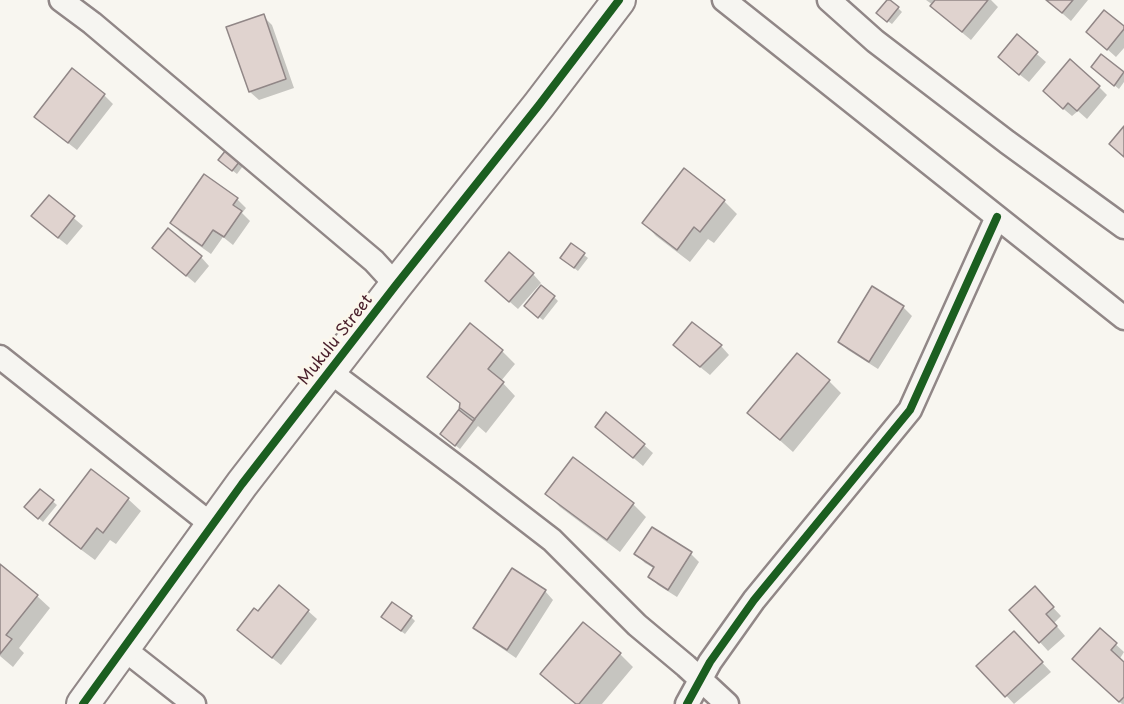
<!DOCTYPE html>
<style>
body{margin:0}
canvas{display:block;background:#f8f6f0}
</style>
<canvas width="1124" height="704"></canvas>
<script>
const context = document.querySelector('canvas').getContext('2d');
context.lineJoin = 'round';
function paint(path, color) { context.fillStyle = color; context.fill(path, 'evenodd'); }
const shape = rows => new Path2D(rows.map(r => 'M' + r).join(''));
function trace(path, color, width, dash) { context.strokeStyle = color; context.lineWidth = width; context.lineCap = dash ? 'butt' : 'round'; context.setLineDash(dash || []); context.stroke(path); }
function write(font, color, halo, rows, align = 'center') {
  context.font = font + ' "Playpen Sans",sans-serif'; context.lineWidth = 6; context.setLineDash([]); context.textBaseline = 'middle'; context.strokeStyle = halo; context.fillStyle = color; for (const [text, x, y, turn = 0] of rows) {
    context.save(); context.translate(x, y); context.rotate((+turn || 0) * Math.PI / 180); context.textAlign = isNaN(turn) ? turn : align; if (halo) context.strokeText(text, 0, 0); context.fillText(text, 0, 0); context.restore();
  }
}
paint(shape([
 [926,0,991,0,998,7,971,40,941,15,932,6,933,5],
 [1047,0,1088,0,1071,21],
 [898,8,902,12,892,24,882,17],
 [263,16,272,25,294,88,259,100,250,92],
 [1124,28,1124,48,1116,57,1088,32],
 [1017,37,1046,62,1029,82,1009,66],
 [1102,56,1124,74,1124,82,1119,89,1097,71],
 [72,70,104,95,113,104,77,150,45,125],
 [1099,87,1107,95,1087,119,1078,111,1072,116,1053,100],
 [227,152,243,166,237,174,224,164],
 [205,176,237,199,246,208,242,213,250,221,233,245,223,237,211,254,180,232,172,223],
 [49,197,83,226,67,245,42,225],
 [724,201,737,214,714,243,708,239,690,262,656,236,644,223],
 [584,255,588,258,578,271,565,261],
 [163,256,201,257,209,266,195,283],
 [533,274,541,283,518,309,495,289],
 [554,297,558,301,543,320,530,310],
 [903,307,912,316,878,369,848,350,840,342],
 [692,324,721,346,729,355,710,375,684,354],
 [502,351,515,364,501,381,515,396,486,433,478,426,460,449,446,438,462,405,442,389,429,376],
 [829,381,841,393,793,452,749,413],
 [597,427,644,445,653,453,643,466],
 [41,491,57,505,43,522,30,511],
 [547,494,633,504,646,517,620,552,560,507],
 [128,499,141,511,116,544,110,540,95,560,64,537,51,524],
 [636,554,691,554,699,562,677,597,658,585,650,577,655,569,645,563],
 [0,567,37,596,50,608,19,648,24,653,13,667,0,656],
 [545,591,553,600,516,658,484,636,475,628],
 [1043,597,1061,616,1054,623,1065,636,1048,651,1011,610],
 [308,611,317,619,281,665,247,638],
 [411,617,415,621,405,634,387,621],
 [1100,630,1124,652,1119,660,1124,664,1124,704,1122,704,1082,668],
 [1022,641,1051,672,1014,704,979,666],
 [620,654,633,667,602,704,576,704,555,687,542,674]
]), '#0003');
const building = shape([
 [887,0,890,0,899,7,887,22,876,13,887,0],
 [935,0,988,0,962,32,930,6,935,0],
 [1046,0,1073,0,1062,13,1046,0],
 [1104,10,1124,26,1124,29,1107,50,1086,32,1104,10],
 [264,14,286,79,249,92,226,27,264,14],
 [1017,34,1038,52,1019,75,998,57,1017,34],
 [1101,54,1124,72,1114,86,1091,67,1101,54],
 [1070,59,1100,86,1077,111,1068,103,1063,109,1043,91,1070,59],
 [72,68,105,94,68,143,34,117,72,68],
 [1124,126,1124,157,1109,144,1124,126],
 [226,150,240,161,232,171,218,160,226,150],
 [684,168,725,200,700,232,694,227,677,250,642,223,684,168],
 [204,174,238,198,233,205,242,211,224,237,213,230,202,246,170,223,204,174],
 [49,195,75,216,58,238,31,216,49,195],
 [168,228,202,256,186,276,152,248,168,228],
 [571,243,585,253,574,268,560,258,571,243],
 [509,252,534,273,509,302,485,281,509,252],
 [541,285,555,296,538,318,524,306,541,285],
 [872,286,904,306,869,362,838,342,872,286],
 [692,322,722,345,700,367,673,345,692,322],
 [470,323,503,350,488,369,504,382,473,421,459,410,460,403,427,377,470,323],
 [797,353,830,380,780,440,747,413,797,353],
 [460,408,475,419,455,446,440,434,460,408],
 [606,412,645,444,633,458,595,427,606,412],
 [573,457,634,503,607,540,545,494,573,457],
 [91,469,129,498,103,533,97,528,81,549,49,524,91,469],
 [40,489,54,500,38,519,24,507,40,489],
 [652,527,692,552,668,590,648,577,654,567,634,554,652,527],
 [0,564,38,595,6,635,12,639,0,654,0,564],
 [512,568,546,590,507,650,473,628,512,568],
 [279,585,309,610,272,658,237,630,254,608,258,611,279,585],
 [1035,586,1054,607,1046,614,1057,626,1039,643,1009,610,1035,586],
 [392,602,412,616,401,631,381,617,392,602],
 [583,622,621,653,579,704,576,704,540,674,583,622],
 [1100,628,1117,643,1111,650,1124,662,1124,697,1119,702,1072,659,1100,628],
 [1014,631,1043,662,1005,697,976,666,1014,631]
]);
paint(building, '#e0d3cf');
trace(building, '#918787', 1.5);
const street = shape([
 [61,0,92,23,374,261,396,285],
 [724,0,1124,318],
 [829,0,875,41,1007,142,1124,227],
 [0,357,212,525],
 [329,371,469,476,552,540,637,625,686,666,727,704],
 [124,649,194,704],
 [687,704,710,662,754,600,910,410,997,217]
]);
const secondary = shape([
 [83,704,242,484,396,285,539,105,619,0]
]);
trace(street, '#918787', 27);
trace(secondary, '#918787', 36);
trace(street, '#f6f5f1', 22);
trace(secondary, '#f6f5f1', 32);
trace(shape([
 [83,704,242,484,396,285,539,105,619,0],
 [687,704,710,662,754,600,910,410,997,217]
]), '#1b5e20', 8);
write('16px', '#4a1f2b', '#fbf7ec', [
 ["Mukulu Street",336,340,-52]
]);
</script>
